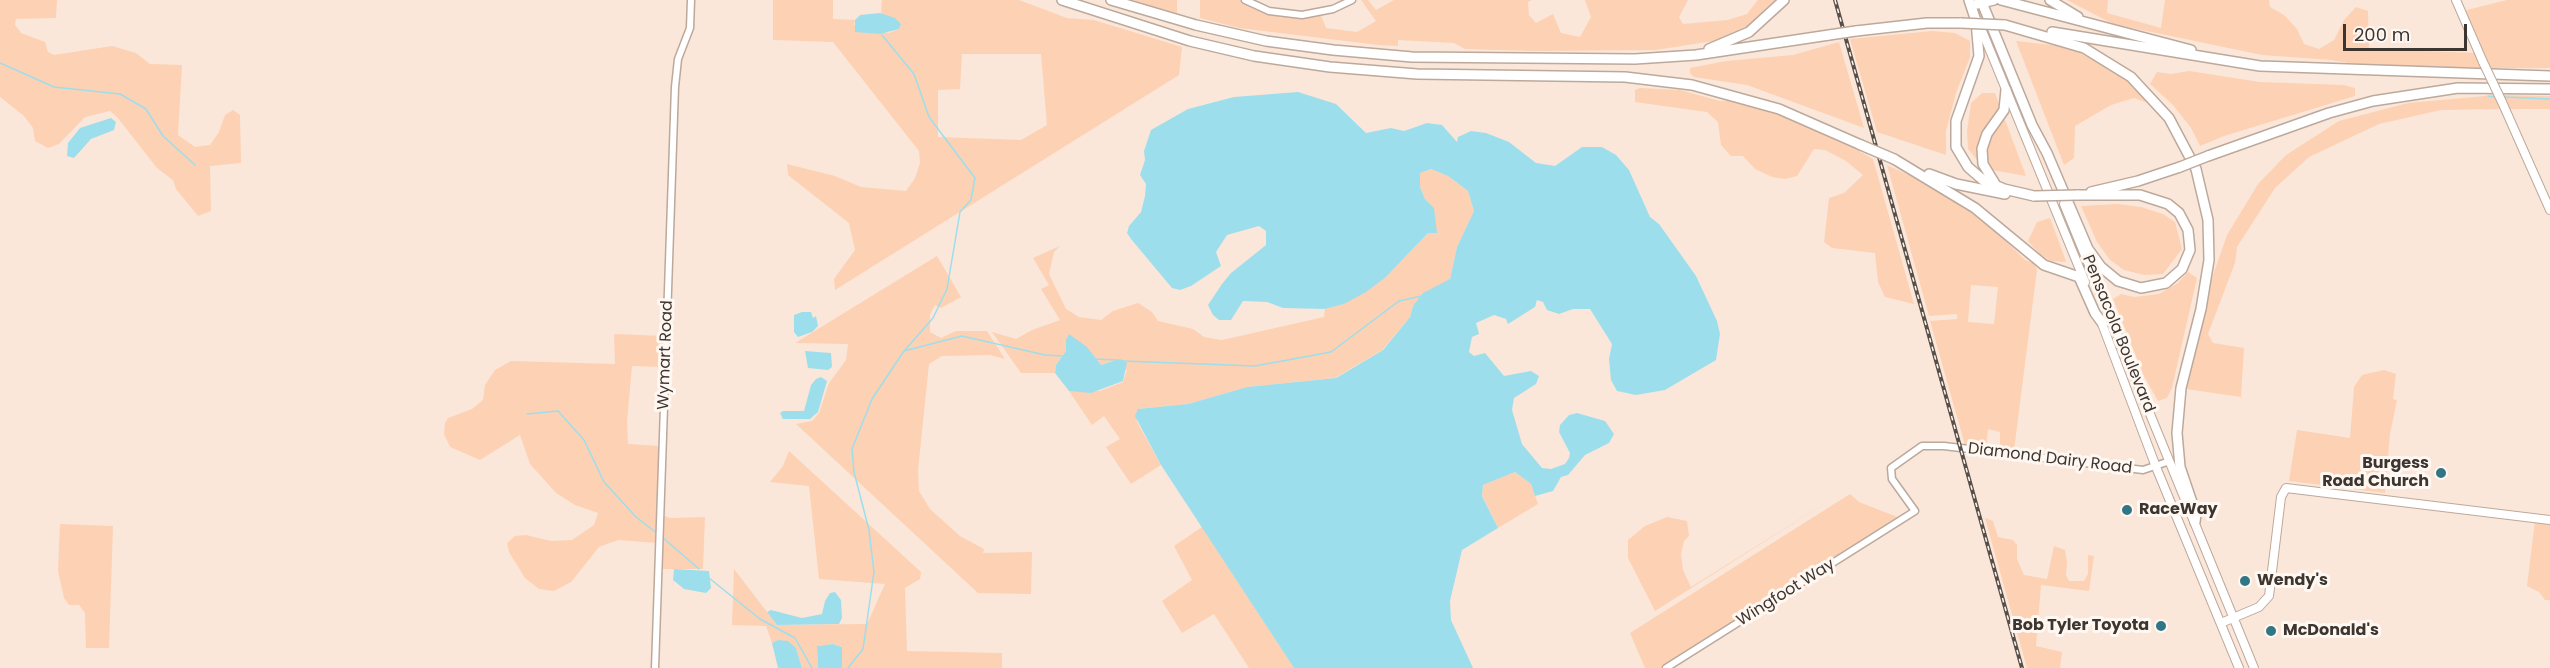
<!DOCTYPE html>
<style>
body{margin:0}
#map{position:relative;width:2550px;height:668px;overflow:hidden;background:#fbe7d9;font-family:Poppins,sans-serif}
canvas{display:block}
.scale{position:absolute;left:2343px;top:24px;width:124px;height:27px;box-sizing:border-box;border:3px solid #3d3530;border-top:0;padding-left:8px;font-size:18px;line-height:21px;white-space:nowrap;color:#3d3530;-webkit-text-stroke:4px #fff7f1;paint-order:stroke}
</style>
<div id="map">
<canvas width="2550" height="668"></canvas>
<div class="scale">200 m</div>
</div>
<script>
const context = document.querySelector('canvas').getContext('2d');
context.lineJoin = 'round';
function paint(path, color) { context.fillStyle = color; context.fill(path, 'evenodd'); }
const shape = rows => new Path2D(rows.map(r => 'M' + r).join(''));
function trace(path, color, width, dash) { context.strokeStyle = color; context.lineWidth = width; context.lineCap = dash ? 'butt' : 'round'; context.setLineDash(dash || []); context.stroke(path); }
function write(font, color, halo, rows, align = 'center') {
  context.font = font + ' Poppins,sans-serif'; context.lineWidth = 6; context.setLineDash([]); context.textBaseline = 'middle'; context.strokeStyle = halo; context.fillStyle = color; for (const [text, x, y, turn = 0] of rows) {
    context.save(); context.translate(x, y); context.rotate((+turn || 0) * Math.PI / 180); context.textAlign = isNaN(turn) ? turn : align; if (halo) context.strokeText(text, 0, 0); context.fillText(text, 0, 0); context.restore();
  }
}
paint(shape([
 [0,0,57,0,56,18,16,19,15,25,21,33,45,42,48,52,54,55,112,46,136,53,150,64,182,65,178,135,195,147,210,145,219,132,225,115,233,110,240,115,241,163,210,166,211,211,198,216,176,189,173,180,157,168,117,117,110,111,85,117,59,144,48,148,35,141,33,128,24,116,0,97],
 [773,0,833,0,833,19,855,20,854,25,889,33,899,29,901,24,881,13,882,0,1019,0,1067,18,1094,20,1182,47,1179,75,835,290,834,279,855,250,849,223,788,175,787,164,835,176,861,187,906,191,915,178,920,163,919,151,833,42,773,40],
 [962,54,1041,54,1047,125,1021,140,938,137,938,90,960,89],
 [1133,0,1177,0,1177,13,1147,5],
 [1200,0,1240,0,1255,8,1287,17,1321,15,1326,28,1357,32,1376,21,1361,0,1368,0,1376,10,1394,0,1532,0,1528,2,1529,15,1536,23,1553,14,1561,33,1580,37,1591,17,1585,0,1688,0,1679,17,1683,24,1728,20,1747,14,1758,0,1777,0,1754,23,1713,41,1656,50,1531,51,1465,49,1454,43,1398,40,1398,46,1378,45,1239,28,1200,18],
 [2067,0,2108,0,2107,13,2161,28,2165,0,2269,0,2270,7,2284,15,2297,29,2304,44,2319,49,2334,40,2344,20,2356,7,2368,11,2369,49,2477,53,2484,68,2354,64,2331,60,2262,55,2113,24],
 [2507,0,2550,0,2550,68,2488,68,2463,11],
 [1932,31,1955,33,1970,41,1970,57,1956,93,1946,131,1946,155,1877,132,1850,39],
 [2016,41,2069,47,2122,76,2144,93,2154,105,2134,98,2111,105,2075,126,2074,158,2064,165],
 [1839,42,1864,128,1747,85,1694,77,1690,73,1690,68,1726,61,1793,55],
 [2189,71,2260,82,2344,85,2355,88,2355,96,2224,136,2200,146,2191,128,2173,105,2150,84,2157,72,2171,74],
 [1640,88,1680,90,1720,101,1735,100,1750,104,1826,132,1873,159,1914,304,1885,297,1878,282,1875,253,1832,248,1824,242,1829,198,1844,193,1863,175,1846,161,1825,150,1814,149,1797,176,1785,179,1772,177,1755,169,1743,156,1731,156,1721,145,1718,122,1707,112,1635,102,1635,90],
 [1982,93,1995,93,2026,176,1992,170,1978,161,1968,149,1967,131,1971,103],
 [2496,95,2502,109,2441,110,2379,124,2309,157,2275,188,2237,247,2235,263,2208,334,2213,343,2244,348,2241,397,2186,389,2212,278,2227,235,2258,184,2286,155,2339,121,2408,103],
 [2500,95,2550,96,2550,109,2507,109],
 [1887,165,1937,188,1982,217,2025,260,2035,264,2037,270,2014,450,2000,448,2000,432,1988,429,1986,448,1965,445,1930,321,1957,319,1957,314,1929,316],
 [1971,285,1998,287,1994,324,1968,322],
 [1431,169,1448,176,1468,191,1474,211,1457,247,1450,279,1413,306,1410,317,1382,350,1335,378,1247,387,1188,404,1138,409,1137,422,1161,465,1131,484,1106,447,1120,439,1104,416,1092,425,1069,391,1100,391,1123,382,1127,370,1111,362,1101,365,1094,357,1066,340,1066,351,1056,365,1055,373,1021,373,992,332,1016,339,1032,330,1060,320,1041,289,1049,285,1033,258,1060,246,1054,252,1049,274,1066,309,1079,317,1101,320,1113,311,1138,303,1152,312,1158,321,1193,329,1204,337,1222,340,1324,317,1325,309,1344,304,1386,277,1428,233,1434,209,1425,199,1420,187,1420,173],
 [2118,204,2141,207,2163,214,2175,222,2182,249,2163,274,2144,275,2124,270,2110,260,2097,242,2081,206],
 [2050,218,2063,253,2066,262,2051,261,2040,254,2028,241,2037,222],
 [937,256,961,297,941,308,935,305,930,314,930,332,941,338,956,331,987,331,1005,359,990,355,942,356,929,364,918,470,919,491,930,509,960,536,984,549,983,553,1032,552,1031,594,978,593,796,424,812,421,819,413,829,383,846,360,848,344,795,343],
 [2188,272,2197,278,2172,388,2167,398,2158,401,2144,376,2113,299,2121,294,2134,297,2159,294,2178,283],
 [614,334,665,336,663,367,632,366,627,421,628,444,660,446,657,543,618,540,599,547,571,582,554,591,539,589,525,578,509,552,507,543,515,536,526,535,551,541,572,540,594,525,598,513,575,505,556,493,530,464,520,435,480,460,450,447,444,434,445,423,448,418,472,409,483,400,485,385,495,370,511,361,615,364],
 [2384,370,2396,374,2393,399,2397,400,2390,434,2385,493,2289,481,2297,430,2350,438,2354,387,2362,375],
 [789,451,921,572,920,579,905,588,907,651,1002,653,1002,668,842,668,842,647,833,644,817,646,818,668,802,668,796,648,778,640,772,643,766,626,732,625,734,569,777,625,867,624,885,584,819,579,809,486,770,482,783,466],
 [1515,472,1531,484,1538,504,1498,528,1482,495,1483,485],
 [1846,490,1655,611,1628,558,1628,540,1645,526,1667,517,1687,521,1689,536,1684,541,1681,554,1683,570,1691,587],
 [1850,494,1859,502,1900,518,1662,668,1645,668,1630,633],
 [662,515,670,518,705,517,703,569,660,569],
 [1985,518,1993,521,1998,537,2013,540,2017,545,2017,559,2024,575,2047,579,2054,546,2065,550,2067,562,2066,575,2069,581,2084,581,2088,574,2088,555,2094,556,2089,591,2041,585,2036,646,2062,652,2060,668,2027,668],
 [2535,521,2550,523,2550,600,2545,600,2539,592,2527,586],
 [60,524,113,526,109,648,86,648,85,613,79,605,69,605,64,598,58,571],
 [1202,527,1244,591,1294,668,1249,668,1214,614,1182,633,1162,601,1192,580,1174,546]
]), '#fdd1b4');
paint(shape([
 [880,13,895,18,901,24,899,29,880,34,855,32,855,20,860,15],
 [1298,92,1336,104,1366,133,1391,128,1404,131,1427,123,1442,125,1457,142,1458,137,1471,131,1486,133,1509,142,1536,163,1555,166,1582,147,1602,147,1616,155,1629,170,1650,217,1659,224,1696,276,1717,321,1720,334,1716,360,1665,390,1636,395,1617,391,1611,380,1609,359,1612,344,1590,309,1573,309,1559,314,1547,310,1543,302,1537,300,1535,307,1508,324,1506,319,1494,315,1476,323,1479,334,1472,337,1469,352,1474,356,1485,353,1504,376,1531,371,1539,376,1536,384,1514,398,1512,410,1522,444,1542,468,1551,469,1565,464,1569,458,1570,453,1559,432,1560,425,1569,415,1577,413,1605,421,1614,434,1609,443,1585,455,1568,475,1561,477,1553,491,1535,496,1531,484,1515,472,1483,485,1482,496,1498,528,1462,550,1450,601,1451,620,1473,668,1294,668,1161,465,1135,416,1138,409,1188,404,1247,387,1336,378,1383,350,1410,317,1413,306,1423,293,1450,279,1457,247,1474,211,1468,191,1448,176,1431,169,1420,173,1420,187,1425,199,1434,208,1437,233,1428,233,1386,277,1366,292,1344,304,1325,309,1283,308,1267,302,1243,301,1231,320,1219,320,1213,315,1208,305,1222,284,1231,273,1266,245,1266,231,1259,226,1227,235,1216,252,1221,266,1191,286,1180,290,1172,288,1131,239,1127,233,1129,226,1141,212,1145,196,1146,184,1140,175,1145,160,1144,151,1151,130,1188,109,1234,97],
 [111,118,116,122,114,130,91,139,74,158,67,156,68,143,80,128],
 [802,312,811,312,813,318,816,316,818,326,812,332,798,337,794,332,794,315],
 [1069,334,1087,347,1101,365,1120,359,1127,363,1123,381,1091,393,1069,391,1055,373,1056,365,1066,351,1066,340],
 [805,351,831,353,832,367,828,370,808,368],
 [821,377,827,381,818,412,810,419,783,419,780,413,783,411,804,411,811,385,816,379],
 [674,569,709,571,711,588,706,593,684,589,673,580],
 [835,592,841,600,842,618,839,624,777,625,767,612,771,610,802,618,822,614,825,601,830,593],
 [778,640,788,641,796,648,802,668,778,668,772,643],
 [833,644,842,647,842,668,818,668,817,646]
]), '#9ddeed');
trace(shape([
 [882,35,914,74,929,117,975,178,971,200,960,212,947,289,933,318,905,350],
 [0,63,54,87,120,94,146,109,163,136,195,165],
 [2488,96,2496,97],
 [2504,97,2550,99],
 [1095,359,1117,360],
 [1122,361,1255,366,1331,352,1399,301,1422,296],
 [527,414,558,411,584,440,604,482,636,517,658,534],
 [662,537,699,569],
 [709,578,760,619,795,638,812,668],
 [848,668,863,649,874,572,869,530,854,472,852,449,872,399,904,351,962,336,1045,355,1063,356]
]), '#9ddeed', 1.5);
const minor = shape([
 [1245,0,1269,11,1302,15,1333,9,1352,0],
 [655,668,675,87,678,59,690,28,691,0],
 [1666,668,1915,511,1892,479,1891,468,1922,446,1944,446,2143,470,2170,461]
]);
const major = shape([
 [2456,0,2483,62],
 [1978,21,2085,282],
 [2502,102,2550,210],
 [2064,204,2254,668],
 [2101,321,2156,467,2239,668],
 [2221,623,2259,607,2269,596,2281,497,2286,488,2550,520]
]);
const highway = shape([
 [1062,0,1190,41,1254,56,1330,67,1417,74,1625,77,1692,85,1779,109,1861,145],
 [1111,0,1196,25,1266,41,1333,50,1412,57,1635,59,1696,55,1829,35],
 [1969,0,1976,21,1979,56,1956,121,1956,147,1968,167,1983,180,2004,189,2034,196],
 [1981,0,2032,125,2047,153,2088,249,2101,267,2118,281,2141,288,2166,283,2182,269,2190,250,2188,230,2179,213,2168,204,2140,195,2077,195],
 [2001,0,2191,50],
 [2050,0,2078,17],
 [1977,4,1994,0],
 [2005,25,2084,48,2131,77,2169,118,2196,169,2208,220,2209,260,2201,309,2181,388,2177,433,2180,467,2196,514,2195,522],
 [1856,31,1927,23,1961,23],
 [2052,32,2260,66,2550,76],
 [1709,49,1749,32,1784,0],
 [2208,156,2329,113,2373,101,2458,88,2550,89],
 [1894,159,1975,208,2044,265,2079,277,2095,313,2103,324],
 [1929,174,1956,184,2005,194],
 [1997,187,1983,164,1982,149,1987,134,2004,110,2006,90],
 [2091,192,2138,181,2180,167]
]);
trace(minor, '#bca99c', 9);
trace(major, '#bca99c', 10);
trace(highway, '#bca99c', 12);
trace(minor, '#fff', 6);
trace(major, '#fff', 8);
trace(highway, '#fff', 9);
const rail = shape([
 [1835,0,2022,668]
]);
trace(rail, '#584f48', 4);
trace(rail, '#fff7f1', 1.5, [4.5]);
const majorBridge = shape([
 [2483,62,2502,102]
]);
const highwayBridge = shape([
 [1961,23,2005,25],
 [1829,35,1856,31],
 [1861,145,1894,159],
 [2180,167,2208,156],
 [2034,196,2077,195]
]);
trace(majorBridge, '#bca99c', 10, []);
trace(highwayBridge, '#bca99c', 12, []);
trace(majorBridge, '#fff', 8);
trace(highwayBridge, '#fff', 9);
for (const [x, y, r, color] of [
 [2441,473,6,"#317685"],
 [2127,510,6,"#317685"],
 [2245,581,6,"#317685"],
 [2161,626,6,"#317685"],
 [2271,631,6,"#317685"]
]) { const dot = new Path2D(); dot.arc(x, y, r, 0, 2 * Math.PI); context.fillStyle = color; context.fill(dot); trace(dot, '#fff7f1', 2); }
write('16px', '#3d3530', '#fff7f1', [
 ["Pensacola Boulevard",2118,334,68],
 ["Wymart Road",666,355,-88],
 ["Diamond Dairy Road",2050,459,7],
 ["Wingfoot Way",1786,593,-32]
]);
write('bold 16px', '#3d3530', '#fff7f1', [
 ["Burgess",2429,464,"right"],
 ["Road Church",2429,482,"right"],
 ["RaceWay",2139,510],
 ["Wendy's",2257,581],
 ["Bob Tyler Toyota",2149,626,"right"],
 ["McDonald's",2283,631]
], 'left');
</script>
